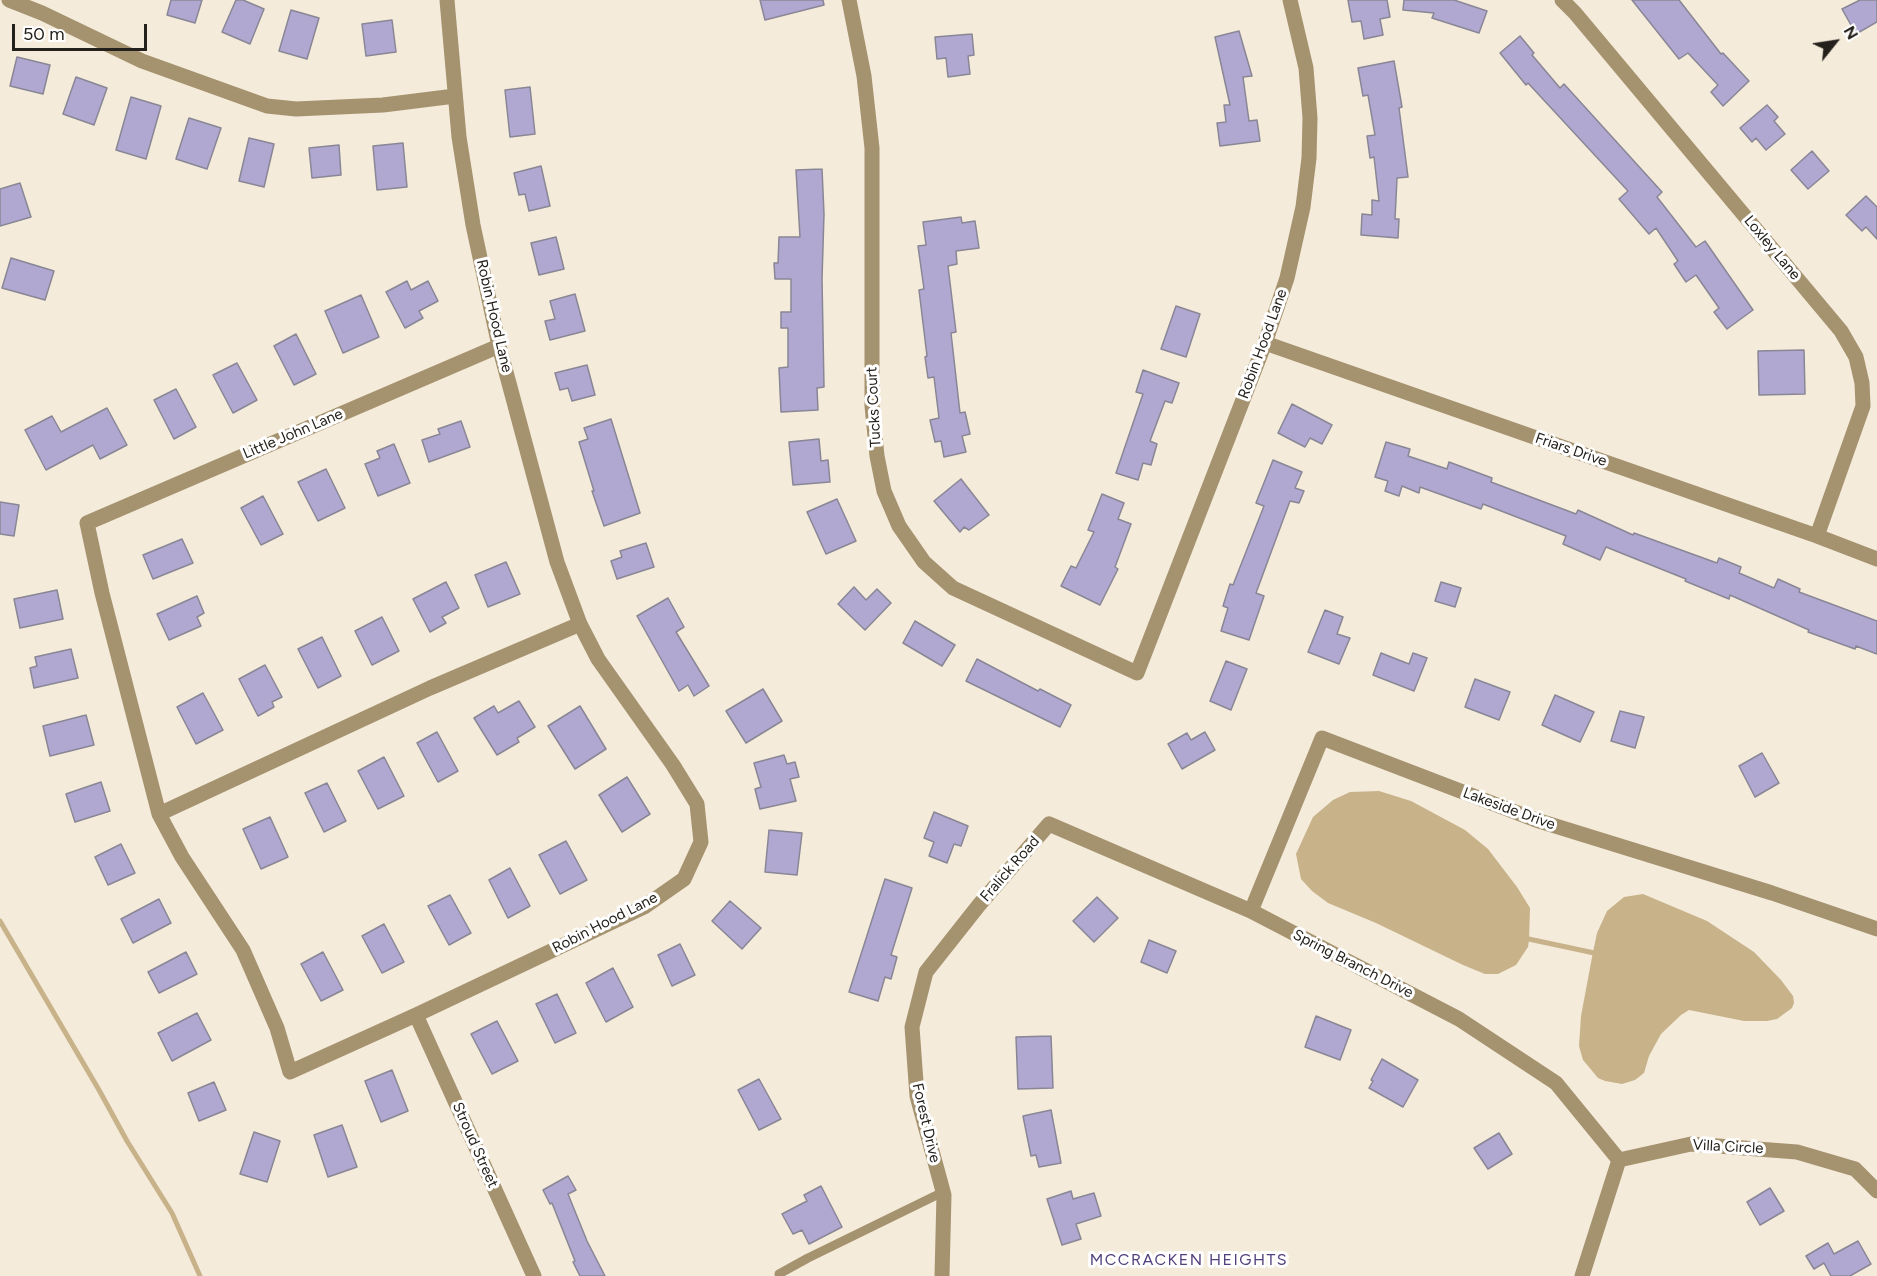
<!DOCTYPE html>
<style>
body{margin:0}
#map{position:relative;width:1877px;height:1276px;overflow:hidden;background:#f4ebda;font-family:Figtree,sans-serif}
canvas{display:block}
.north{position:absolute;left:1805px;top:12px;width:60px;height:60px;-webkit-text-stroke:4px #fff;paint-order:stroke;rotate:60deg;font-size:16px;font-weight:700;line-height:24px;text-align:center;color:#24201b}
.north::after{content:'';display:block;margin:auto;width:21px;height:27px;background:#24201b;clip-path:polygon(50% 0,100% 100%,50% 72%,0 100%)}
.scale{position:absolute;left:12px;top:24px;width:135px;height:27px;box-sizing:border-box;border:3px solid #24201b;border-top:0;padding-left:8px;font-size:18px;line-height:21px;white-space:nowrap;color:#24201b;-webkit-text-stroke:4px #fff;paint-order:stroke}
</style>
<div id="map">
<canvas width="1877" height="1276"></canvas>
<div class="north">N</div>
<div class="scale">50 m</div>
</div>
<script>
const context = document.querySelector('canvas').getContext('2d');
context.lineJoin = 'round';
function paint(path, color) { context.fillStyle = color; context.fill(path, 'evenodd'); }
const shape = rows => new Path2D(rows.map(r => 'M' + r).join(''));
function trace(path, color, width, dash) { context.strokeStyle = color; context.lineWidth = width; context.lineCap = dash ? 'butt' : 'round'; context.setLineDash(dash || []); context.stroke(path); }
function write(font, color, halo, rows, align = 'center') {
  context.font = font + ' Figtree,sans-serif'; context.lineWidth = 6; context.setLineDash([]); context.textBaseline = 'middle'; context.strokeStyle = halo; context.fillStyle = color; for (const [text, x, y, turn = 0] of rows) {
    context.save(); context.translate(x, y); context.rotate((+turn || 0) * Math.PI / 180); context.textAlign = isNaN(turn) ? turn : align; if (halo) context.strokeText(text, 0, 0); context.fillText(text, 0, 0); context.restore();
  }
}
paint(shape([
 [1379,791,1411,801,1465,830,1488,849,1517,887,1530,908,1529,940,1528,947,1516,965,1498,974,1485,974,1463,965,1376,923,1328,903,1312,891,1301,879,1296,854,1313,817,1333,800,1350,792],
 [1643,894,1707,921,1754,952,1781,980,1793,996,1794,1003,1792,1008,1777,1019,1767,1021,1744,1021,1689,1010,1681,1015,1661,1034,1649,1056,1644,1073,1635,1080,1622,1084,1605,1081,1598,1078,1583,1060,1579,1046,1581,1016,1593,952,1597,933,1607,911,1624,897]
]), '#c8b28a');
trace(shape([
 [0,921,99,1090,127,1141,172,1213,200,1276],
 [1524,938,1599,954]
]), '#c8b28a', 5);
const building = shape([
 [171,0,202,0,195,23,167,15,171,0],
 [236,0,243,0,264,9,250,44,222,32,236,0],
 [760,0,823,0,824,5,765,20,760,0],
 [1348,0,1387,0,1390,17,1380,19,1383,35,1364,39,1361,21,1352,22,1348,0],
 [1404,0,1454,0,1487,11,1479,33,1432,18,1434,13,1403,10,1404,0],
 [1632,0,1679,0,1721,54,1723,53,1749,81,1723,106,1711,92,1718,85,1688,53,1679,59,1632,0],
 [1860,0,1877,0,1877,22,1856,34,1842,9,1860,0],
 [291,10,319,18,307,59,279,51,291,10],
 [392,20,396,52,366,56,362,24,392,20],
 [1239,31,1252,76,1243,77,1249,121,1257,120,1260,141,1220,146,1217,123,1226,122,1224,105,1230,105,1215,37,1239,31],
 [972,34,974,55,968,56,970,74,948,77,946,58,937,59,935,37,972,34],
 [1520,36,1534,53,1532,55,1560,88,1564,84,1662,192,1657,197,1696,247,1705,241,1753,310,1727,329,1714,312,1719,308,1696,275,1686,282,1674,264,1678,261,1656,228,1649,234,1619,199,1628,191,1528,83,1526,85,1500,53,1520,36],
 [17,57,50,65,43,94,10,86,17,57],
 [1394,61,1402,107,1399,108,1408,177,1397,178,1395,219,1399,219,1398,238,1361,235,1362,214,1372,215,1372,200,1379,201,1374,157,1370,158,1367,136,1375,135,1368,95,1363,96,1358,68,1394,61],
 [76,77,107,88,94,125,63,114,76,77],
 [530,87,535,134,510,137,505,90,530,87],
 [131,97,161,106,146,159,116,150,131,97],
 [1767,105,1778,117,1774,121,1785,134,1766,150,1756,138,1752,142,1740,128,1767,105],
 [189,118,221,128,207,169,176,159,189,118],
 [249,138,274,144,264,187,239,181,249,138],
 [403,143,407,187,377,190,373,146,403,143],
 [339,145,341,175,312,178,309,148,339,145],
 [1812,151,1829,171,1808,189,1791,170,1812,151],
 [541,166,550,206,529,211,525,194,519,195,514,173,541,166],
 [822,169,824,214,822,279,824,387,817,388,818,410,781,412,779,368,788,367,788,328,781,328,781,312,791,312,791,279,775,279,774,263,778,263,779,237,800,237,796,170,822,169],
 [20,183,31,217,0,226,0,189,20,183],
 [1866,196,1877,207,1877,239,1866,227,1862,231,1846,215,1866,196],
 [961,217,962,223,975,221,979,248,956,251,957,264,948,266,956,332,951,333,960,413,965,412,970,434,962,436,966,452,944,457,941,441,935,442,930,420,939,418,934,377,928,378,925,357,927,356,919,290,924,289,918,246,926,245,923,222,961,217],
 [556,237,564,269,539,275,531,243,556,237],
 [11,258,54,271,45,300,2,288,11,258],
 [407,281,411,290,428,281,438,301,419,311,423,318,405,328,386,292,407,281],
 [575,294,585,331,550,340,545,321,555,319,550,301,575,294],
 [361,295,379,337,343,353,325,311,361,295],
 [1176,306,1200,314,1186,357,1161,349,1176,306],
 [296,334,316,374,294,385,274,346,296,334],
 [1804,350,1805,394,1759,395,1758,351,1804,350],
 [237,363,257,400,233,413,213,375,237,363],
 [587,365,595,395,572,401,568,388,560,390,555,373,587,365],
 [1143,370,1179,383,1172,403,1165,401,1150,441,1157,444,1151,465,1143,463,1138,480,1116,473,1143,394,1136,392,1143,370],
 [176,389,196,427,174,439,154,400,176,389],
 [1292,404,1332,425,1322,444,1310,438,1305,447,1278,433,1292,404],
 [107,408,127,445,100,459,93,445,46,470,25,430,52,416,61,432,107,408],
 [611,419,640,513,604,526,592,491,594,491,579,442,588,439,584,428,611,419],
 [461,421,470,447,429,462,422,440,440,434,438,429,461,421],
 [819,439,821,461,828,460,830,482,793,485,789,442,819,439],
 [1386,442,1410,449,1408,456,1447,469,1449,462,1492,478,1491,482,1576,514,1578,510,1633,535,1634,533,1717,563,1719,558,1741,567,1739,573,1774,588,1778,579,1800,589,1799,592,1877,621,1877,654,1856,646,1855,649,1808,632,1809,630,1730,595,1729,599,1685,581,1686,579,1606,547,1600,560,1563,544,1566,536,1483,504,1481,509,1420,487,1419,493,1402,486,1399,496,1385,491,1388,481,1375,477,1386,442],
 [394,444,410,483,378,496,365,464,380,458,377,451,394,444],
 [1273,460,1302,472,1295,488,1304,491,1299,503,1290,501,1256,593,1264,596,1249,640,1221,631,1228,608,1223,606,1230,584,1233,585,1264,506,1256,503,1273,460],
 [326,469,345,508,318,521,298,482,326,469],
 [961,479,989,515,969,530,964,527,960,532,934,501,961,479],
 [1102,494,1124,503,1118,519,1131,524,1115,567,1118,569,1100,605,1061,586,1071,566,1076,568,1094,532,1088,530,1102,494],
 [263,496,283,534,261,545,241,508,263,496],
 [837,499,856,541,826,554,807,512,837,499],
 [0,502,19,505,14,536,0,534,0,502],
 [182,539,193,563,153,579,143,555,182,539],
 [646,543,654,567,617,579,611,561,622,557,620,551,646,543],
 [506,562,520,594,488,607,475,575,506,562],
 [446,582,459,608,442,617,446,623,430,632,413,599,446,582],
 [1441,582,1461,588,1455,607,1435,601,1441,582],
 [854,587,866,600,877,589,891,603,865,630,838,604,854,587],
 [57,590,63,619,20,628,14,599,57,590],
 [197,596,204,613,197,617,201,626,169,640,157,614,197,596],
 [668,598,684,627,676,632,709,686,694,696,688,685,679,691,637,616,668,598],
 [1325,610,1343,617,1337,634,1350,638,1339,664,1308,652,1325,610],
 [382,617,399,651,372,665,355,631,382,617],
 [915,621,955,645,942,666,903,643,915,621],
 [322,637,341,676,318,688,298,649,322,637],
 [71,649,78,678,34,688,30,668,37,666,35,657,71,649],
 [1381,653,1409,664,1413,653,1427,658,1414,691,1373,675,1381,653],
 [977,659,1038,691,1040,689,1071,705,1060,727,966,681,977,659],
 [1226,661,1247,669,1231,710,1210,701,1226,661],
 [265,665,282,697,272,702,274,707,258,716,239,679,265,665],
 [1475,679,1510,692,1499,720,1465,707,1475,679],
 [763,689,782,721,746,743,726,711,763,689],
 [203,693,223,730,196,744,177,707,203,693],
 [1555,695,1594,712,1580,742,1542,725,1555,695],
 [519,701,535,727,517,738,519,742,497,755,474,718,494,706,498,713,519,701],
 [580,706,606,749,575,769,548,726,580,706],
 [1620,711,1644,717,1635,748,1611,741,1620,711],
 [86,715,94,745,50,756,43,726,86,715],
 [437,732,458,771,438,782,417,743,437,732],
 [1205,732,1215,750,1182,769,1168,744,1187,733,1191,740,1205,732],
 [1762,753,1779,783,1755,797,1739,766,1762,753],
 [784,755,787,764,795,762,799,777,790,779,796,801,760,809,755,789,761,787,754,763,784,755],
 [384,757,404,796,378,809,358,771,384,757],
 [627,777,650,814,622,832,599,795,627,777],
 [101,782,110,811,75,822,66,794,101,782],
 [327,783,346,821,324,832,305,793,327,783],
 [934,812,968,826,961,846,954,844,947,863,929,856,934,842,924,838,934,812],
 [270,817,288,857,261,869,243,829,270,817],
 [769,830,802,833,797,875,765,872,769,830],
 [566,841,587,880,560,894,539,855,566,841],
 [121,844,135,873,108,885,95,857,121,844],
 [510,868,530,906,508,918,489,880,510,868],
 [885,879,912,888,891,955,897,957,891,979,885,977,878,1001,849,992,885,879],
 [450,895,471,933,449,945,428,906,450,895],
 [1097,897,1118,918,1094,942,1073,921,1097,897],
 [159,899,171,923,133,943,121,919,159,899],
 [730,901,761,928,742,949,712,921,730,901],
 [384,924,404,962,382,973,362,936,384,924],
 [1149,940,1176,951,1167,973,1141,962,1149,940],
 [680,944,695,975,672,986,658,955,680,944],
 [186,952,197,974,159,993,148,972,186,952],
 [323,952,343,990,321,1001,301,964,323,952],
 [613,968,633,1007,606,1022,586,983,613,968],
 [557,994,576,1033,555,1043,536,1004,557,994],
 [197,1013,211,1040,172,1061,158,1033,197,1013],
 [1316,1016,1351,1030,1340,1060,1305,1047,1316,1016],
 [497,1021,518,1061,492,1074,471,1034,497,1021],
 [1051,1036,1053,1088,1018,1089,1016,1037,1051,1036],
 [1382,1059,1418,1080,1403,1107,1369,1088,1373,1081,1371,1080,1382,1059],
 [392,1070,408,1111,381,1122,365,1081,392,1070],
 [759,1079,781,1119,759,1130,738,1090,759,1079],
 [214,1082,226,1110,199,1121,188,1093,214,1082],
 [1051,1110,1061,1163,1039,1167,1036,1155,1031,1156,1023,1116,1051,1110],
 [342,1125,357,1167,328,1177,314,1135,342,1125],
 [254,1132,280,1141,267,1182,240,1174,254,1132],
 [1499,1133,1512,1154,1488,1169,1474,1148,1499,1133],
 [568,1176,576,1190,568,1194,587,1241,605,1276,580,1276,573,1262,575,1261,552,1203,550,1204,543,1190,568,1176],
 [821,1186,842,1227,809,1244,802,1230,793,1234,782,1214,807,1201,804,1195,821,1186],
 [1770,1188,1784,1211,1760,1225,1747,1202,1770,1188],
 [1071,1191,1073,1199,1094,1193,1101,1216,1076,1224,1081,1239,1062,1245,1047,1199,1071,1191],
 [1858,1241,1871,1264,1850,1276,1831,1276,1824,1263,1814,1269,1806,1256,1828,1243,1834,1254,1858,1241]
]);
paint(building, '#b1a8d1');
trace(building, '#898695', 1.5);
trace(shape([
 [779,1274,808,1258,943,1192]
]), '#a5926f', 9);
trace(shape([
 [9,0,42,13,142,61,267,106,296,109,383,105,455,96],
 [447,0,459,137,473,225,499,346,557,562,580,624,598,659,673,765,697,804,701,842,684,879,644,907,416,1015,290,1072,277,1028,243,950,182,857,159,814,102,593,87,523,499,346],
 [849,0,864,76,872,148,872,406,877,456,884,491,899,526,924,562,953,588,1137,673,1265,343,1287,278,1303,207,1309,158,1310,118,1306,68,1290,0],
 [1562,0,1575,13,1841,331,1856,357,1862,383,1863,406,1817,536],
 [1265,343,1817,536,1877,559],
 [159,814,430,688,580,624],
 [1251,911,1322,738,1536,820,1772,893,1877,929],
 [416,1015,534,1276],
 [1619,1160,1691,1144,1797,1152,1855,1169,1877,1191],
 [942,1276,944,1195,917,1096,912,1027,926,972,979,905,1049,824,1251,911,1459,1019,1556,1083,1619,1160],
 [1582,1276,1619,1160]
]), '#a5926f', 15);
write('15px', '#24201b', '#fff', [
 ["Loxley Lane",1772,248,50],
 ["Robin Hood Lane",494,316,77],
 ["Robin Hood Lane",1263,344,-70],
 ["Tucks Court",874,407,-93],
 ["Little John Lane",293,434,-23],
 ["Friars Drive",1571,450,19],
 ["Lakeside Drive",1509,809,20],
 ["Fralick Road",1010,869,-49],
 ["Robin Hood Lane",605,923,-27],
 ["Spring Branch Drive",1353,964,27],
 ["Forest Drive",926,1123,77],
 ["Stroud Street",475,1145,66],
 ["Villa Circle",1728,1147,3]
]);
context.letterSpacing = '1.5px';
write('16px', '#52407d', '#fff', [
 ["MCCRACKEN HEIGHTS",1189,1260]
]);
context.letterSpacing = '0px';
</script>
